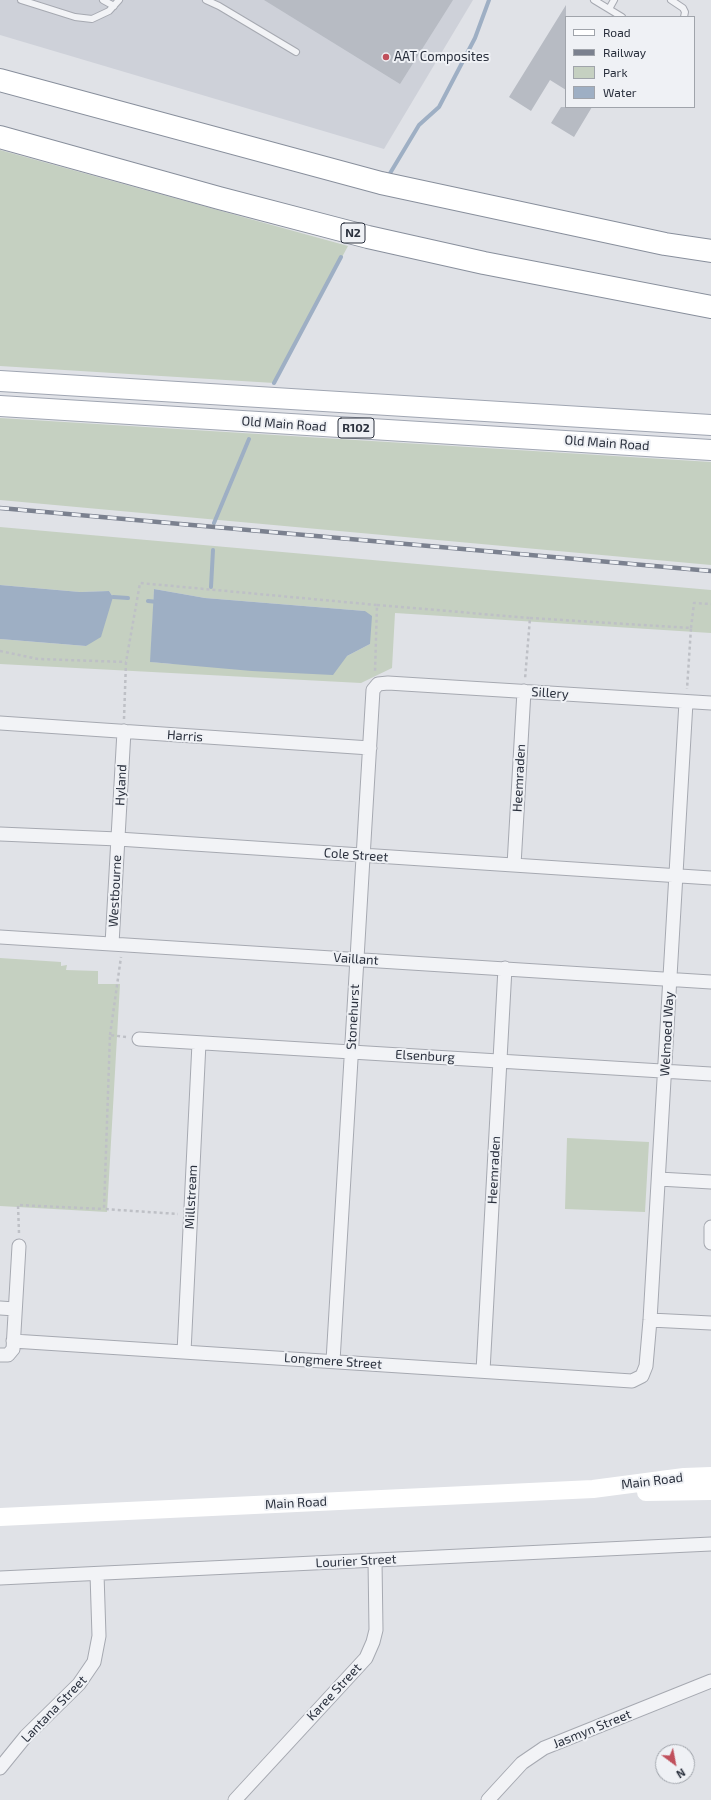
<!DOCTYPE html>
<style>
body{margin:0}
#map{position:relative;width:711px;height:1800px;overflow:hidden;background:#e0e2e7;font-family:"Exo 2",sans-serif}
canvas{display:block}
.legend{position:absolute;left:565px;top:16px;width:130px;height:92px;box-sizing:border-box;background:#eff1f5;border:1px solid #a0a4ab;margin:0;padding:5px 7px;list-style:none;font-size:12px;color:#2a303d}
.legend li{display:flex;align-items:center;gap:8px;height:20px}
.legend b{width:20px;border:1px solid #a0a4ab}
.north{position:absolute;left:655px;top:1744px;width:40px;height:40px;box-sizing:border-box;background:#eff1f5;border:1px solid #a0a4ab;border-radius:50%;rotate:148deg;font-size:11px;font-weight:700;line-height:16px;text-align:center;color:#2a303d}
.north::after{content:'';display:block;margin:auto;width:14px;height:18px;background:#c0505c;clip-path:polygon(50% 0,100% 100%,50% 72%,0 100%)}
</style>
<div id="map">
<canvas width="711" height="1800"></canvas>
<ul class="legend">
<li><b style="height:5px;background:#fff"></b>Road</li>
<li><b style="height:5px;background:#7b818f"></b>Railway</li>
<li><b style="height:11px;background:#c5d0c1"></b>Park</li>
<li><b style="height:11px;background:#9eafc4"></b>Water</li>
</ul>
<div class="north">N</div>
</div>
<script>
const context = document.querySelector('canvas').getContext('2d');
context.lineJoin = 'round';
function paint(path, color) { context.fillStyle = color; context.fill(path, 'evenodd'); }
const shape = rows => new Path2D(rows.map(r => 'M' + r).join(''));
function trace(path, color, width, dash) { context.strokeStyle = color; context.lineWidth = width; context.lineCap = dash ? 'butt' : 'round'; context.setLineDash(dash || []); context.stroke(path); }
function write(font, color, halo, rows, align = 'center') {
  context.font = font + ' "Exo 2",sans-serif'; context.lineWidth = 4; context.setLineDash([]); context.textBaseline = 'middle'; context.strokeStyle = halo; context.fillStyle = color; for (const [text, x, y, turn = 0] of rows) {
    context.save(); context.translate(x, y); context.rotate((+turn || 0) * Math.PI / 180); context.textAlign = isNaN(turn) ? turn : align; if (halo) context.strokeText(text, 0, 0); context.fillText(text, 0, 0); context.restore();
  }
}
paint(shape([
 [0,0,473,0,384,149,0,35]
]), '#ced1d9');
paint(shape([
 [0,150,348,246,274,383,0,366],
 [0,418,711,462,711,565,0,500],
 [0,527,711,590,711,633,395,613,392,668,361,683,0,664,0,639,86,646,113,597,109,591,80,592,0,585],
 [154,589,205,598,365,611,370,644,347,656,172,664,151,662],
 [0,958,61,962,61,966,67,965,66,970,98,971,98,984,120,984,107,1212,0,1206],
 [567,1138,649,1142,645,1212,565,1209]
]), '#c5d0c1');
paint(shape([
 [0,585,80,592,109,591,113,597,101,637,86,646,0,639],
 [154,589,205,598,365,611,372,616,370,644,347,656,333,675,252,671,150,662]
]), '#9eafc4');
trace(shape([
 [389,175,419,125,439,107,475,38,489,0],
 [274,383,341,257],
 [214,523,249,439],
 [211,587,213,550],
 [113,597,128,598],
 [148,601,158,602]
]), '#9eafc4', 4);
paint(shape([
 [264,0,453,0,400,84],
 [566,5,566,90,550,80,531,111,509,97],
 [561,107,592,107,574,137,551,123]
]), '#b7bbc3');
const lane = shape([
 [21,0,75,17,92,19,109,11,119,0],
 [103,0,114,6],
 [206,0,219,6,296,52],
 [594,0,622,17],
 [671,0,683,8,685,12,684,17],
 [609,9,614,0]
]);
const street = shape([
 [0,723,370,748],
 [0,834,118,839,711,878],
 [514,865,524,691],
 [0,937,711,982],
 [112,944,124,731],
 [139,1039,711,1074],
 [659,1179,711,1182],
 [711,1227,711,1243],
 [0,1308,15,1309],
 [650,1320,711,1323],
 [13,1341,632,1381,642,1376,646,1366,650,1320,686,702],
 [184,1352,199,1043],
 [0,1355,8,1355,13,1349,19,1246],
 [333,1361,373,690,378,684,388,683,711,703],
 [483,1371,505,968],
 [0,1578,711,1544],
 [0,1768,26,1736,79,1684,94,1662,99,1636,97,1574],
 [235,1800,366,1658,373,1642,376,1630,375,1561],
 [488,1800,522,1763,544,1748,711,1681]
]);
const primary = shape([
 [0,381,711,425],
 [0,406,711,450]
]);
const highway = shape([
 [0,80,381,183,665,244,711,251],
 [0,137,219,198,368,237,484,263,711,307]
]);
trace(lane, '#a6a9b1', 8);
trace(street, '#a6a9b1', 15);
trace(primary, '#a0a6b2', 22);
trace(highway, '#888f9c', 24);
trace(shape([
 [377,605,530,618,525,679],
 [530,618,691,628,687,689],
 [691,628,694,603,711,604],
 [0,651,38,659,126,662],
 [124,719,126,662,140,583,377,605,375,672],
 [110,1035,121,957],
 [126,1037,110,1035,104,1209,178,1214],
 [19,1233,18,1205,104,1209]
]), '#bec0c6', 2.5, [3, 3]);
trace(lane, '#f2f3f6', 6);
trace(street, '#f2f3f6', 13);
trace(shape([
 [646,1492,711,1491],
 [0,1517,593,1489,684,1477,711,1476]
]), '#fff', 18);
trace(primary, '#fff', 20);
trace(highway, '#fff', 22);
const rail = shape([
 [0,508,711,571]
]);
trace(rail, '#7b818f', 4.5);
trace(rail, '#eff1f5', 3, [9]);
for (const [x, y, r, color] of [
 [386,57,4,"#c0505c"]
]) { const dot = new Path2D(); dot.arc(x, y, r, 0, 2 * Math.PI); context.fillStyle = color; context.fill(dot); trace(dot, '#eff1f5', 1.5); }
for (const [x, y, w] of [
 [353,233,24],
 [356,428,36]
]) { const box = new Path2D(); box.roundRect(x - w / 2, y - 10, w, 20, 3); context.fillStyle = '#eff1f5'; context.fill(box); trace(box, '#2a303d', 1); }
write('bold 12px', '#2a303d', null, [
 ["N2",353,233],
 ["R102",356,428]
]);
write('13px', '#2a303d', '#eff1f5', [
 ["AAT Composites",394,57]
], 'left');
write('13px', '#2a303d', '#eff1f5', [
 ["Old Main Road",284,424,4],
 ["Old Main Road",607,443,4],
 ["Sillery",550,693,4],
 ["Harris",185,736,4],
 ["Heemraden",519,778,-87],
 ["Hyland",121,785,-87],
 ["Cole Street",356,855,4],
 ["Westbourne",115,891,-87],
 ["Vaillant",356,959,4],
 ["Stonehurst",353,1017,-87],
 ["Welmoed Way",667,1034,-87],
 ["Elsenburg",425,1056,3],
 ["Heemraden",494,1170,-87],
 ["Millstream",191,1197,-87],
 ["Longmere Street",333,1361,4],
 ["Main Road",652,1481,-7],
 ["Main Road",296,1503,-3],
 ["Lourier Street",356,1561,-3],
 ["Karee Street",334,1692,-47],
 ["Lantana Street",54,1709,-46],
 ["Jasmyn Street",592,1729,-22]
]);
</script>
